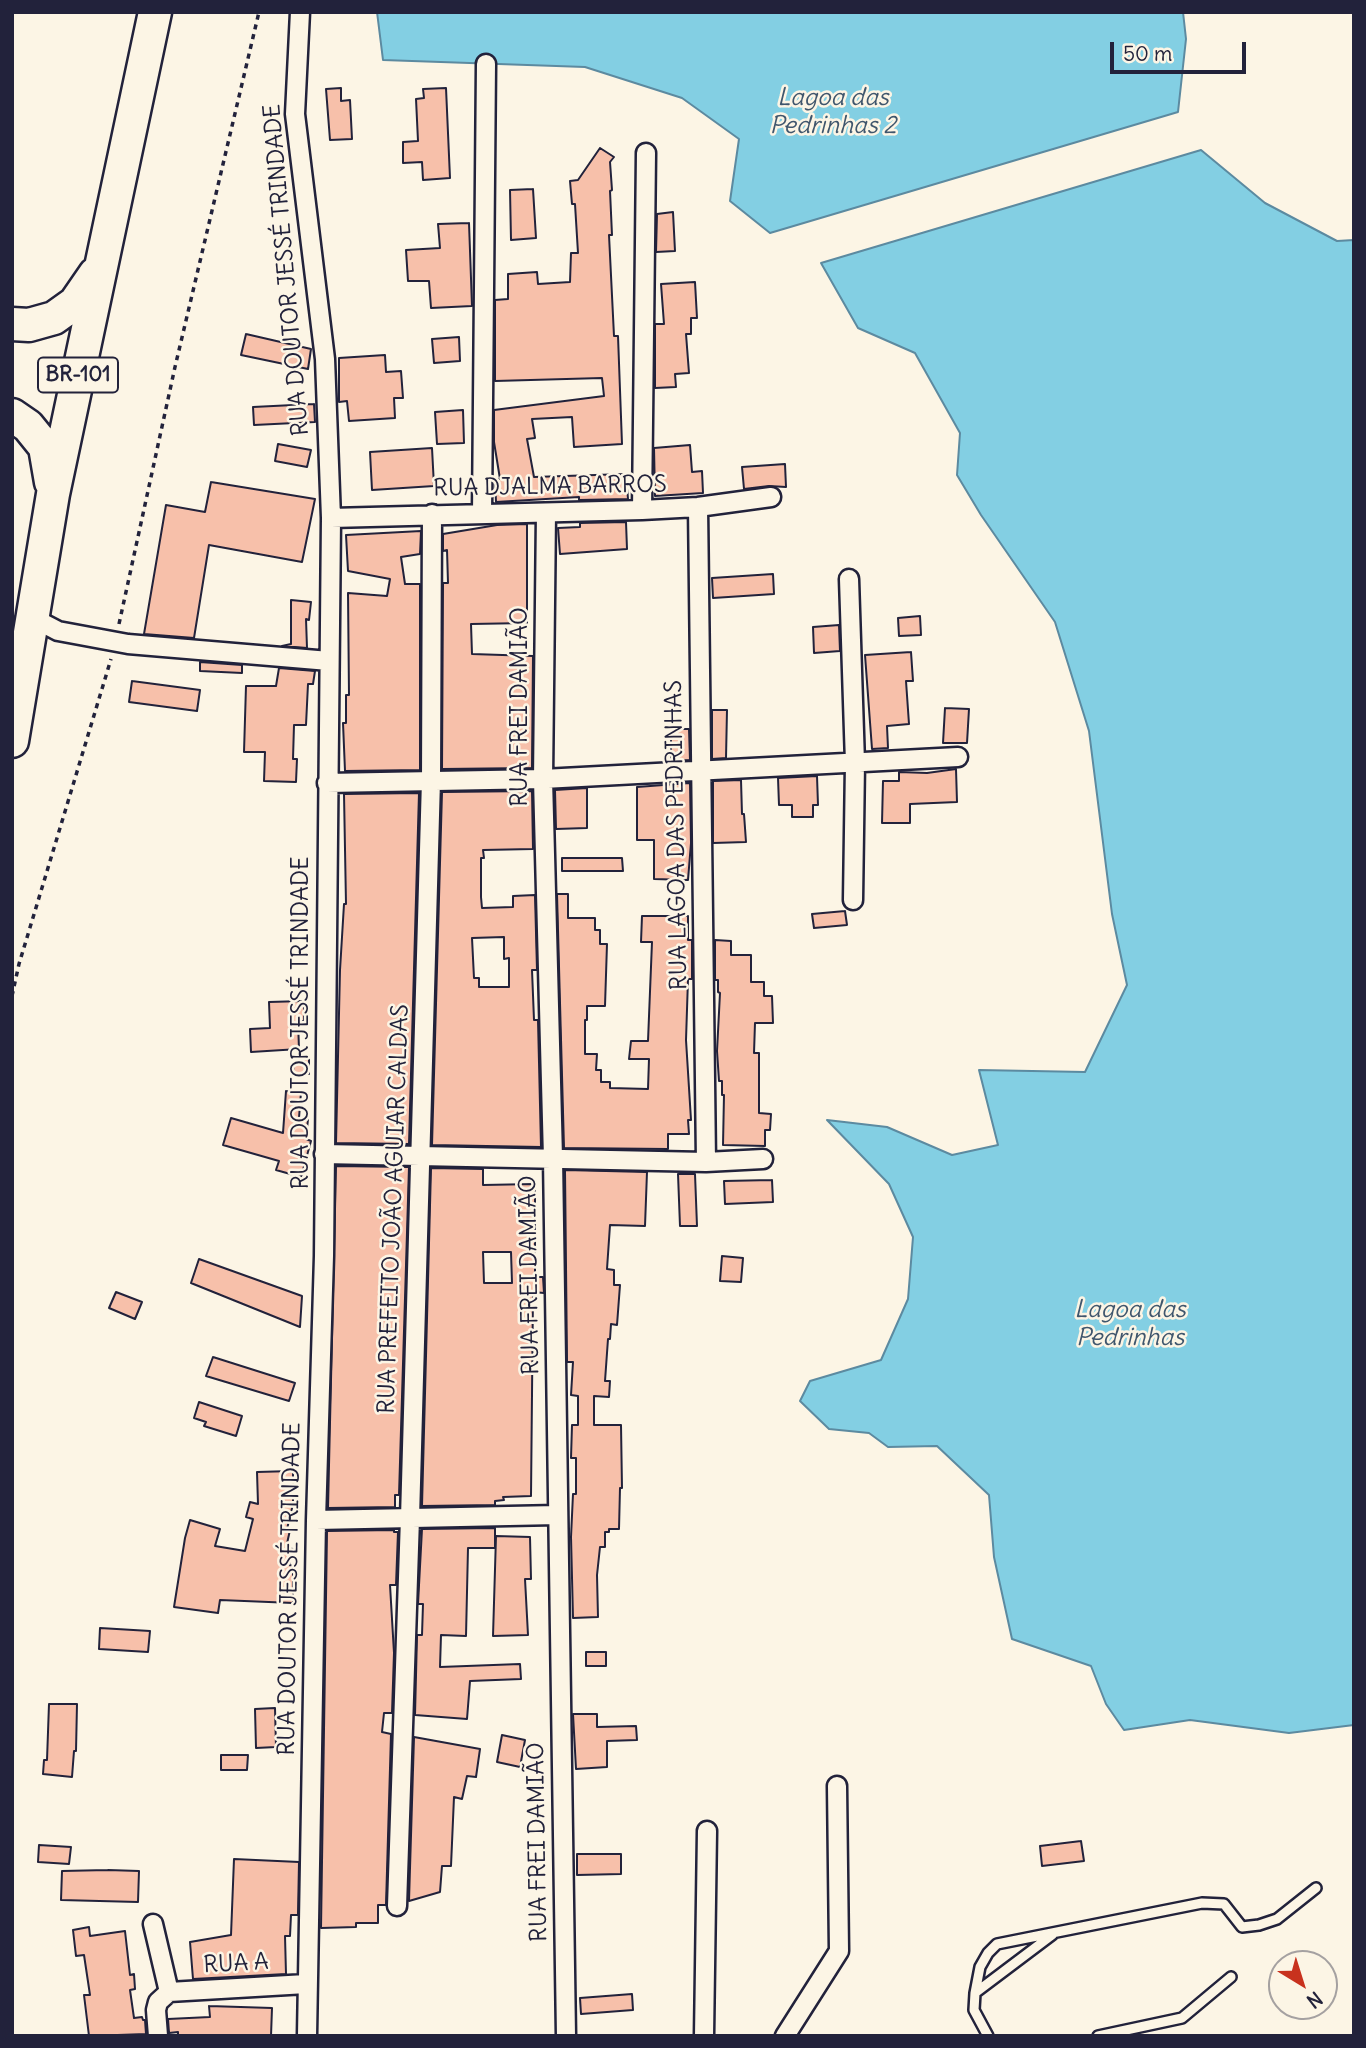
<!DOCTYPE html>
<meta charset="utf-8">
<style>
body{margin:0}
#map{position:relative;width:1366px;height:2048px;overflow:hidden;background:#fcf5e5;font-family:Delius,sans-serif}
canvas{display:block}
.frame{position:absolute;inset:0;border:14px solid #22223b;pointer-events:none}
.north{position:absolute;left:1268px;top:1950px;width:70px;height:70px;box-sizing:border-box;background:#fcf5e5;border:2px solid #a5a1a1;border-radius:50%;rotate:142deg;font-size:19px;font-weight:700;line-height:28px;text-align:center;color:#22223b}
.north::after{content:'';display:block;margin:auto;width:24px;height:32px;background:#c8321e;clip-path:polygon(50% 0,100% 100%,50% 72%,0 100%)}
.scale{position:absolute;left:1110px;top:42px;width:136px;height:32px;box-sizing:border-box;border:4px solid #22223b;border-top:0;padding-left:9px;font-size:21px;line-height:24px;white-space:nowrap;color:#22223b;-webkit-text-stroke:5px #fcf5e5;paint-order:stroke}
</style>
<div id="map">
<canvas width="1366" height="2048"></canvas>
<div class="frame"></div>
<div class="north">N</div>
<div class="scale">50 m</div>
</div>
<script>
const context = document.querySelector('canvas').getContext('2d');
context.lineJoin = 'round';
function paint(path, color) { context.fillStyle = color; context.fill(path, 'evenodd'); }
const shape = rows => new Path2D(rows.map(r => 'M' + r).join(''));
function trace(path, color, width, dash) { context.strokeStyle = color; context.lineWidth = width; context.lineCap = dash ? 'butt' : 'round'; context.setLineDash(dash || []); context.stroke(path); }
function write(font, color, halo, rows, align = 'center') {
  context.font = font + ' Delius,sans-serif'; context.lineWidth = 5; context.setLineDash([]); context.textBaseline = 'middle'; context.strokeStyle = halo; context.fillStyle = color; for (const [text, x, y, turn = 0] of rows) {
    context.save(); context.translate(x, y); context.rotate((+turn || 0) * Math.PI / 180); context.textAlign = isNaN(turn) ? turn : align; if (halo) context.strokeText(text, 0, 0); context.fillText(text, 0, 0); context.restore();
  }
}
const water = shape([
 [377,12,1183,12,1186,39,1178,112,770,233,730,201,739,139,682,98,585,67,383,60,377,12],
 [1201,150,1265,203,1337,241,1354,240,1354,1725,1289,1733,1190,1720,1124,1730,1106,1704,1091,1666,1012,1639,994,1557,989,1495,937,1446,888,1447,869,1433,829,1429,800,1401,810,1381,881,1360,908,1299,913,1237,889,1184,827,1120,887,1127,952,1155,998,1145,979,1070,1085,1072,1127,985,1112,914,1089,731,1055,622,981,515,957,475,960,433,915,353,858,328,821,263,1201,150]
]);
paint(water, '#83cfe3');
trace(water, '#5c8aa0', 2);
const building = shape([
 [341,88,341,101,350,100,352,139,330,140,326,89,341,88],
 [446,88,450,178,423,180,422,162,403,163,403,142,418,141,416,99,424,98,423,89,446,88],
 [600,148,614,157,610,162,612,190,610,191,612,235,609,235,614,336,618,336,622,444,574,447,572,417,532,419,535,438,527,439,534,477,626,474,628,499,579,500,579,497,496,502,495,479,500,479,494,442,494,410,604,396,602,378,495,381,495,300,508,299,508,274,537,272,538,284,570,282,571,253,578,253,575,204,572,204,570,181,578,180,600,148],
 [533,189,536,238,511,240,510,190,533,189],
 [673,212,675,251,656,252,657,214,673,212],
 [469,223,472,306,431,308,429,281,408,281,406,250,440,248,438,224,469,223],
 [695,282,697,318,691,318,691,334,686,334,689,373,675,374,676,387,655,388,655,324,664,324,661,284,695,282],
 [246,334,311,349,308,369,241,355,246,334],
 [459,337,460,361,434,363,432,339,459,337],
 [385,355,386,372,401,371,403,398,394,398,395,418,349,421,347,401,339,402,339,358,385,355],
 [314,404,315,422,254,425,253,407,314,404],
 [463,410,464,443,437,444,435,412,463,410],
 [278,444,311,450,307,467,275,461,278,444],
 [690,445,692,472,702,471,703,493,655,496,654,448,690,445],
 [432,448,434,486,372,490,370,452,432,448],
 [785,464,786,487,769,486,744,489,742,467,785,464],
 [211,482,315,499,302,562,209,545,194,638,144,634,166,505,205,512,211,482],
 [626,522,627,549,560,554,558,528,580,527,580,523,626,522],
 [527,524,527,623,471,624,472,654,533,656,532,768,442,769,443,583,448,583,447,550,443,551,443,534,497,525,527,524],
 [421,531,420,554,401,557,405,584,420,584,420,770,345,771,343,723,346,723,346,695,349,695,348,593,387,596,390,579,348,571,346,535,421,531],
 [773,574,774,594,713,598,712,578,773,574],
 [291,600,311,602,309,620,306,619,307,648,282,646,291,644,291,600],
 [920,616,921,635,899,636,898,618,920,616],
 [839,625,840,651,814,653,813,627,839,625],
 [911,652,913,681,906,681,909,724,887,726,888,748,872,749,865,655,911,652],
 [200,662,242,665,242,673,200,671,200,662],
 [279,668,315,671,313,684,308,684,306,725,294,725,293,759,297,759,296,782,264,781,265,752,244,752,246,686,276,686,279,668],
 [132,681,200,690,197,711,129,702,132,681],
 [945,708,969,709,967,743,943,743,945,708],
 [712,710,727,710,726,758,712,759,712,710],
 [671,729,689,729,690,760,671,761,671,729],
 [956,769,957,802,910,804,910,823,882,823,883,781,899,781,899,772,927,773,956,769],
 [817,776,818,805,813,805,813,817,792,817,792,805,779,805,778,778,817,776],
 [741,780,742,814,744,814,746,842,713,843,713,781,741,780],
 [690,783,691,843,688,880,654,879,654,840,637,840,637,787,690,783],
 [587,788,587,828,556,829,555,790,587,788],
 [532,791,533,849,483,850,484,858,481,858,481,897,482,908,513,907,513,896,535,895,537,970,532,970,534,1020,538,1020,541,1147,432,1145,442,792,532,791],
 [504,937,504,959,509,958,509,987,479,987,479,978,474,978,472,938,504,937],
 [419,793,409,1144,336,1143,340,970,344,904,346,904,344,794,419,793],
 [562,858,622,858,623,871,562,871,562,858],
 [557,894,568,894,568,918,595,918,595,930,600,930,600,944,607,944,605,1006,587,1006,587,1020,585,1020,585,1054,597,1054,596,1070,601,1070,601,1082,610,1082,610,1088,648,1089,649,1059,629,1059,631,1041,648,1041,652,942,641,942,642,916,688,916,688,940,692,940,692,979,688,979,686,1040,691,1120,688,1120,689,1134,668,1134,668,1149,564,1148,557,894],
 [845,911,847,925,814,928,812,914,845,911],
 [715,940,731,941,731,955,751,955,751,982,764,982,764,996,772,996,773,1023,755,1023,754,1053,759,1053,759,1113,771,1114,770,1130,765,1130,765,1146,723,1145,724,1095,722,1095,722,1081,719,1081,717,1051,720,993,718,992,718,980,715,980,715,940],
 [304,1001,304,1021,298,1021,299,1049,251,1052,250,1029,270,1028,269,1002,304,1001],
 [294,1059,309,1059,309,1074,293,1074,294,1059],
 [286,1091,301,1092,299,1118,308,1119,306,1139,311,1141,301,1177,276,1170,279,1161,223,1145,231,1118,283,1133,286,1091],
 [336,1166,409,1167,399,1495,395,1495,395,1507,328,1508,336,1166],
 [431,1168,483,1169,483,1185,535,1184,535,1277,543,1277,544,1293,533,1292,531,1496,503,1497,504,1500,495,1501,495,1505,422,1506,431,1168],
 [483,1252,511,1252,512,1283,484,1283,483,1252],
 [565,1170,647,1172,645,1226,610,1225,607,1269,614,1270,614,1285,620,1285,617,1325,611,1324,610,1339,608,1339,605,1381,610,1381,609,1397,594,1396,594,1425,621,1425,622,1488,620,1488,619,1529,609,1529,609,1532,605,1532,605,1547,600,1547,597,1575,598,1617,573,1618,571,1537,573,1494,576,1494,576,1458,571,1458,572,1425,578,1425,578,1396,571,1395,573,1362,567,1362,565,1170],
 [678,1174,695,1174,697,1226,680,1226,678,1174],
 [772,1180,773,1202,725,1204,724,1181,772,1180],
 [722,1256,743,1258,741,1282,720,1281,722,1256],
 [199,1259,302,1296,300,1327,191,1283,199,1259],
 [116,1292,142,1302,135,1319,109,1308,116,1292],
 [213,1357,295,1383,289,1401,206,1376,213,1357],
 [199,1402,242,1416,236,1436,204,1426,206,1422,194,1418,199,1402],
 [293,1471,293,1504,287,1529,290,1530,286,1548,293,1549,289,1565,293,1566,293,1603,220,1600,218,1613,174,1607,185,1538,190,1520,220,1529,215,1546,245,1551,253,1519,246,1517,250,1502,258,1504,257,1472,293,1471],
 [495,1528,495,1548,468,1548,466,1636,441,1635,440,1667,520,1664,521,1679,470,1681,467,1719,415,1715,417,1635,422,1635,423,1604,418,1604,422,1529,495,1528],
 [394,1530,394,1532,398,1532,396,1585,390,1585,394,1653,392,1713,384,1713,382,1732,391,1734,386,1905,378,1905,378,1923,356,1923,356,1927,321,1928,327,1531,394,1530],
 [496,1536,530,1537,531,1579,525,1579,528,1635,493,1636,496,1536],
 [100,1628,150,1631,148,1652,99,1649,100,1628],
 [586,1652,606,1652,606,1666,586,1666,586,1652],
 [49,1704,77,1704,76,1751,74,1751,72,1777,43,1774,44,1760,47,1760,49,1704],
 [275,1708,276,1747,256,1748,255,1709,275,1708],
 [573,1714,597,1714,597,1727,636,1726,637,1740,607,1741,607,1767,576,1769,573,1714],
 [502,1735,525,1740,520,1767,497,1762,502,1735],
 [414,1737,480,1749,476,1777,467,1776,462,1799,454,1797,451,1866,442,1866,440,1892,409,1901,414,1737],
 [221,1755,248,1755,247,1770,221,1770,221,1755],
 [1081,1841,1084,1861,1042,1866,1040,1846,1081,1841],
 [39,1845,71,1847,69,1864,38,1862,39,1845],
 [577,1854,621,1854,621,1874,577,1875,577,1854],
 [234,1859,299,1862,298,1915,291,1915,290,1936,285,1936,286,1974,193,1979,190,1942,231,1935,234,1859],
 [108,1870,139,1871,138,1902,61,1900,62,1871,108,1870],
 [89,1927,90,1936,125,1931,130,1975,134,1974,135,1989,130,1990,134,2018,142,2017,143,2020,145,2020,146,2034,89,2036,84,1995,90,1995,84,1955,76,1956,73,1930,89,1927],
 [632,1994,633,2010,581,2014,580,1998,632,1994],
 [209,2006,272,2008,271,2036,178,2036,178,2032,169,2033,168,2019,210,2017,209,2006]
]);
paint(building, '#f7c0aa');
trace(building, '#22223b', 2);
const lane = shape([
 [975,1993,1052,1935],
 [988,2036,974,2010,975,1993,980,1967,988,1953,997,1944,1202,1903,1224,1904,1242,1927,1259,1925,1277,1919,1316,1888],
 [1098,2036,1182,2018,1231,1977]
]);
const street = shape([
 [300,12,295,114,325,359,331,518,324,1256,316,1520,307,2036],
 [698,507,706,1162],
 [642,510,646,153],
 [482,513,486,64],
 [546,513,543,779,553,1158,566,2036],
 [331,518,642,510,698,507,771,497],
 [849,579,855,763,853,900],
 [33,618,58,631,128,644,329,661],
 [327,783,543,779,958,757],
 [324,1154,706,1162,763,1159],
 [316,1520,557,1515],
 [397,1906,410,1518,431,780,432,514],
 [153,1924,169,1992],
 [169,1992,306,1984],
 [158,2036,156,2010,158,2002,169,1992],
 [704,2036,707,1831],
 [785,2036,839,1951,837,1786]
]);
const highway = shape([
 [12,324,29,325,54,318,75,303,95,274],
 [12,415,28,426,45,447,51,482],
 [12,741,53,494,155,12]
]);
trace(lane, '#22223b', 14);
trace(street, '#22223b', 23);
trace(highway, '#22223b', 37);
trace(shape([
 [119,624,175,367,259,12],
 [12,996,19,964,111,659]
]), '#22223b', 3.5, [5, 5]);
trace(lane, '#fcf5e5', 9);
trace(street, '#fcf5e5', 18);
trace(highway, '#fcf5e5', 32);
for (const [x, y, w] of [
 [78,375,80]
]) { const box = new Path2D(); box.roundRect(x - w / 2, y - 17.5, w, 35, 5); context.fillStyle = '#fcf5e5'; context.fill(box); trace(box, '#22223b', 2); }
write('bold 21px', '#22223b', null, [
 ["BR-101",78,375]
]);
write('23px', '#22223b', '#fcf5e5', [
 ["RUA DOUTOR JESSÉ TRINDADE",287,270,-95],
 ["RUA DJALMA BARROS",550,487,-1],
 ["RUA FREI DAMIÃO",520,707,-90],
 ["RUA LAGOA DAS PEDRINHAS",677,835,-91],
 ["RUA DOUTOR JESSÉ TRINDADE",301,1023,-90],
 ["RUA PREFEITO JOÃO AGUIAR CALDAS",394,1209,-88],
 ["RUA FREI DAMIÃO",530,1275,-91],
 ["RUA DOUTOR JESSÉ TRINDADE",290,1589,-89],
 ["RUA FREI DAMIÃO",538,1842,-91],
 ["RUA A",236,1964,-3]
]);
write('italic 24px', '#3f566d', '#fcf5e5', [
 ["Lagoa das",833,98],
 ["Pedrinhas 2",833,126],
 ["Lagoa das",1130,1310],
 ["Pedrinhas",1130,1338]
]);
</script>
